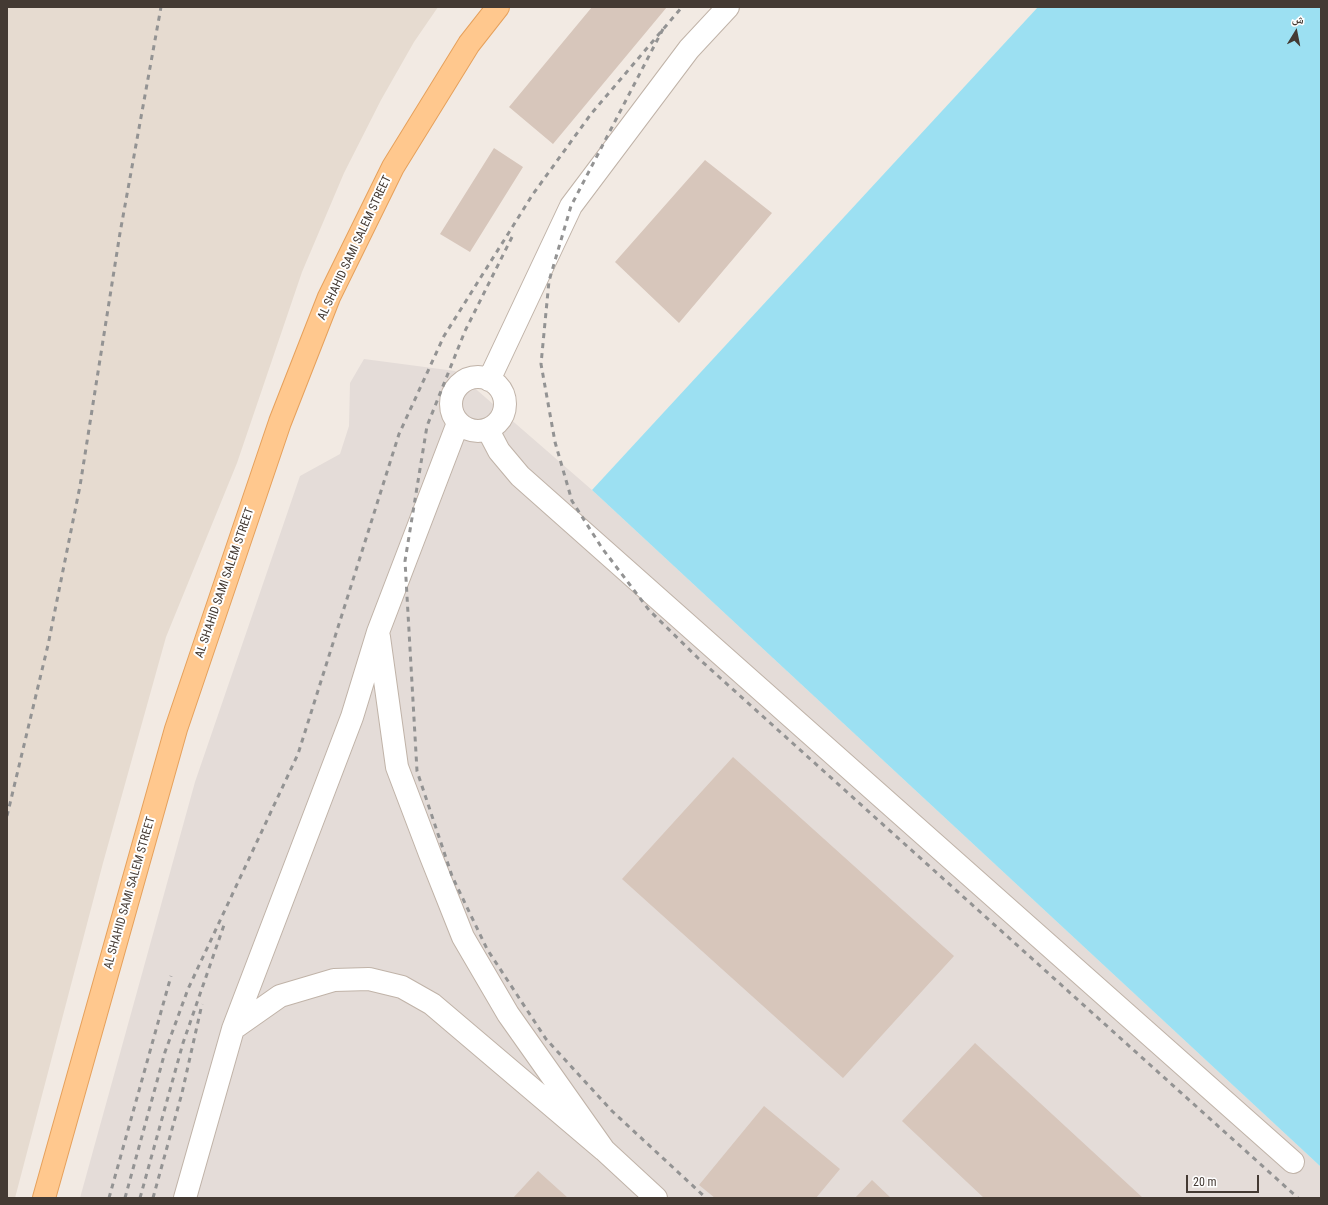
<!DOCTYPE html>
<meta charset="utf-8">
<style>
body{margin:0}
#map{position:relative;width:1328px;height:1205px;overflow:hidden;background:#f2eae3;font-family:"Roboto Condensed","Noto Naskh Arabic",sans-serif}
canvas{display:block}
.frame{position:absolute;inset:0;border:8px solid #443a33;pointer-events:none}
.north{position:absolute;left:1276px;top:12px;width:40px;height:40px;-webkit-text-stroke:3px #fff;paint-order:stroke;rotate:10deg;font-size:11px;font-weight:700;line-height:16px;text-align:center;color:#443a33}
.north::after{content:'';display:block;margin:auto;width:14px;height:18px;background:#443a33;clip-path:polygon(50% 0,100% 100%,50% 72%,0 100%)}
.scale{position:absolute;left:1186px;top:1175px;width:73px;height:18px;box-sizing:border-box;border:2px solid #443a33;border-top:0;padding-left:5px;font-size:12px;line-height:14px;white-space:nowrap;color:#443a33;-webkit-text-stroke:3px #fff;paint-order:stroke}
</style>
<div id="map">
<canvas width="1328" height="1205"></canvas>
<div class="frame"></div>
<div class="north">ش</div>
<div class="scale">20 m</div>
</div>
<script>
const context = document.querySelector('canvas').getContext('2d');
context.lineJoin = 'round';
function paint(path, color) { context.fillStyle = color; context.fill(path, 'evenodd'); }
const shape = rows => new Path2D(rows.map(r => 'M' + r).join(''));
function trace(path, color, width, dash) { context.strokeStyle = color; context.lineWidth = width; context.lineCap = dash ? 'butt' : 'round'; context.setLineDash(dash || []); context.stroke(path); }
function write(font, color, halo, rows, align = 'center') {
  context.font = font + ' "Roboto Condensed",sans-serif'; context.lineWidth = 4; context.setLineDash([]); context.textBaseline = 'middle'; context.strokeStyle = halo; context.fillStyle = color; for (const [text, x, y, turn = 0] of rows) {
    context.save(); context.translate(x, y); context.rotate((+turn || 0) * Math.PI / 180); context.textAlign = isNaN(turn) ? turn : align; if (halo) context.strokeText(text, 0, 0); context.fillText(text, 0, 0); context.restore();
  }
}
paint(shape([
 [7,7,438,7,414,42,381,100,344,173,302,272,237,463,166,637,103,863,15,1198,7,1198]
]), '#e6dbd0');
paint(shape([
 [364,359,455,371,592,490,1321,1167,1321,1198,80,1198,195,782,300,476,340,454,349,426,350,383]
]), '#e4dcd8');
paint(shape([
 [1038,7,1321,7,1321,1167,592,490]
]), '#9ce0f2');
paint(shape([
 [592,7,667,7,553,144,509,107],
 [494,148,523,167,470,252,440,234],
 [705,160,772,213,679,323,615,262],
 [733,757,954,956,843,1078,622,879],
 [975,1043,1143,1198,984,1198,902,1121],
 [764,1106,840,1169,816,1198,715,1198,699,1185],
 [538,1171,568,1198,513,1198],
 [872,1180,891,1198,855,1198]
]), '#d7c6bb');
const minor = shape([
 '451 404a27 27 0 1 1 54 0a27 27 0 1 1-54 0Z',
 [489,380,571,206,689,49,728,7],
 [488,430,499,451,520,476,1293,1162],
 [379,637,397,767,430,854,463,937,508,1014,604,1150],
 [233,1029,280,996,334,980,369,979,402,987,432,1004,604,1150,656,1198],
 [185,1198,233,1029,352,717,378,632,458,423]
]);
const major = shape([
 [44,1198,176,729,280,422,329,297,393,167,469,44,498,7]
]);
trace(minor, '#c0b3a8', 24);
trace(major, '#e6a15c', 24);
trace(minor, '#fff', 22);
trace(major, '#ffc88e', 22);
trace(shape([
 [663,29,571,206,549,281,541,364,555,442,572,501,602,548,649,610,698,658,1298,1198],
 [512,237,465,331,427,426,405,561,417,771,452,876,487,949,546,1039,612,1111,706,1198],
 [7,816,48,645,80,486,120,233,161,7],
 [109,1198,171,976],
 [125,1198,165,1052,188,989,298,754,399,434,444,336,533,194,591,114,682,7],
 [140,1198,183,1043,224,925],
 [153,1198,182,1093,202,1004]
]), '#939393', 3, [5, 5]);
write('12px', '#443a33', '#fff', [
 ["AL SHAHID SAMI SALEM STREET",355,248,-65],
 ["AL SHAHID SAMI SALEM STREET",225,583,-71],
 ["AL SHAHID SAMI SALEM STREET",130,893,-74]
]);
</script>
